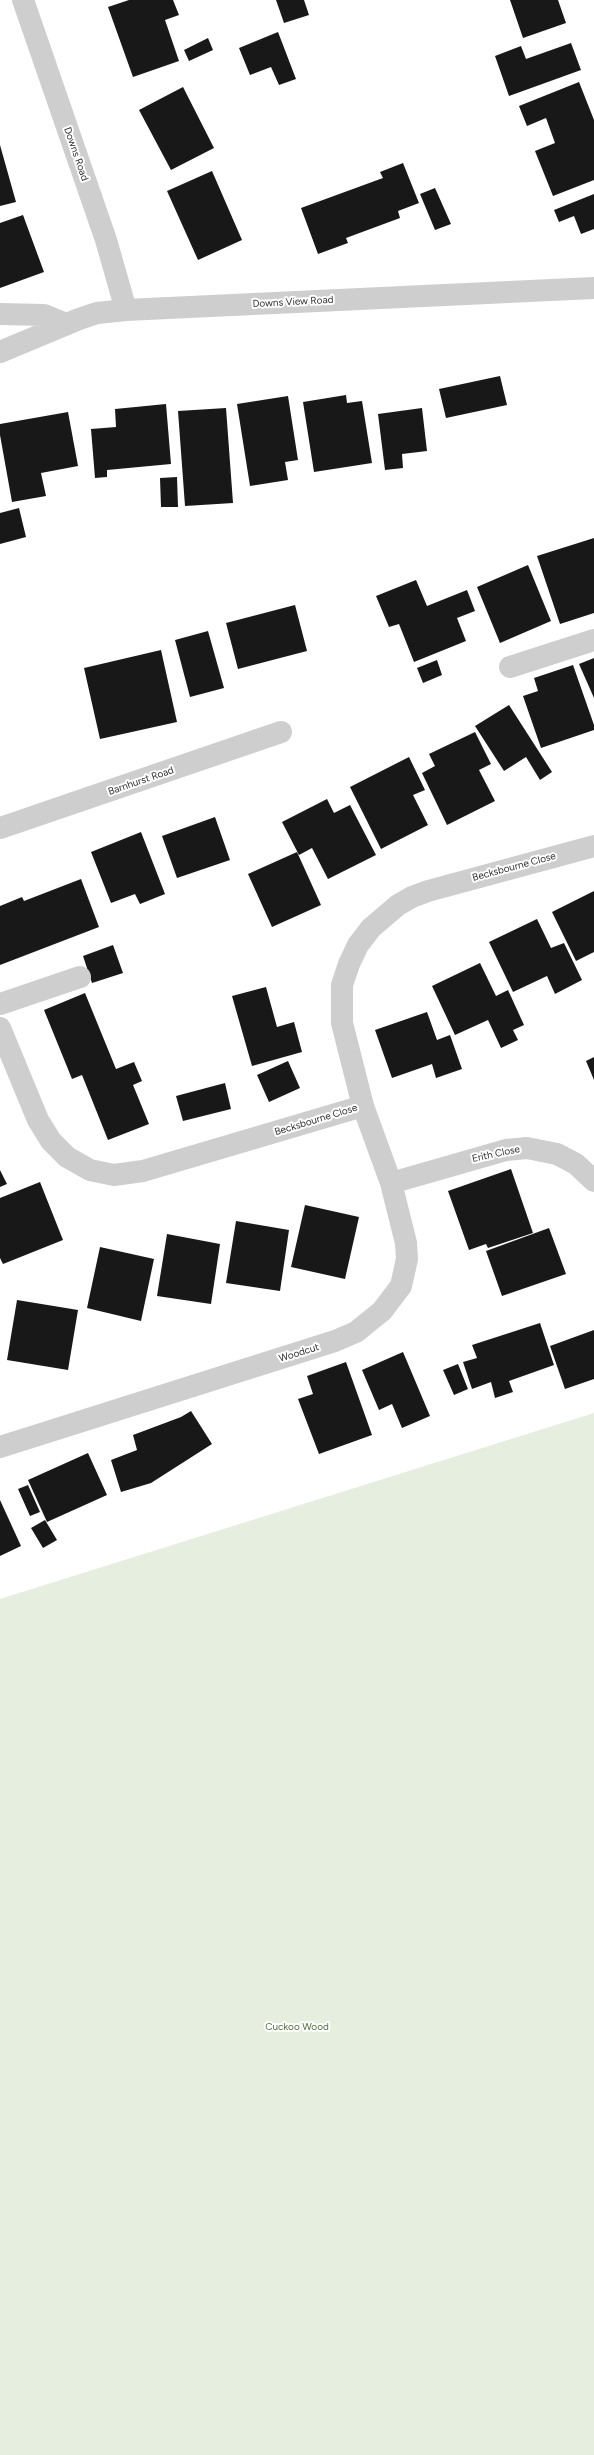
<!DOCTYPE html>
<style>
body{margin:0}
canvas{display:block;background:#fff}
</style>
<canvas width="594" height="2455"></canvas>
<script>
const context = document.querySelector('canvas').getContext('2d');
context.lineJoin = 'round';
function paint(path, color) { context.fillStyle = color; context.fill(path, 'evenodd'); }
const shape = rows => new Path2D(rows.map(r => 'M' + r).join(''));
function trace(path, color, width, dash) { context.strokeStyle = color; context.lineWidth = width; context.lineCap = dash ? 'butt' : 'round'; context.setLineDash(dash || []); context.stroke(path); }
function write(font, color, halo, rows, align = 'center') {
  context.font = font + ' Figtree,sans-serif'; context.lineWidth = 4; context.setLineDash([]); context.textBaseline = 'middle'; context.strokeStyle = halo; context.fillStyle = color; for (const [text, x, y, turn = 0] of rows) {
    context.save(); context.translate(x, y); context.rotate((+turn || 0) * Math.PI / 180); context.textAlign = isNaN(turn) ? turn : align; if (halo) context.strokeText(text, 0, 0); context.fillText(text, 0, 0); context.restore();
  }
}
paint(shape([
 [594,1413,594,2455,0,2455,0,1599]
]), '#e6eedf');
paint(shape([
 [129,0,173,0,179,15,165,20,179,61,133,77,108,7],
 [276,0,304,0,309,15,284,23],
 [510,0,558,0,566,23,523,38],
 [278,32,296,79,279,85,271,67,250,75,239,48],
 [208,38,213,50,189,61,184,50],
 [571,43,581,70,509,96,495,56,521,46,526,59],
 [579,82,594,120,594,180,553,196,535,151,555,143,546,118,527,126,519,106],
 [183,87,214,148,171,170,139,110],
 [0,145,16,202,0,206],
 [403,163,419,203,398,211,400,218,346,238,348,243,318,254,301,208,383,178,380,172],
 [212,171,242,240,198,260,167,191],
 [435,188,451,224,435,230,420,194],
 [594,194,594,229,581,234,574,216,559,222,554,210],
 [23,215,44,272,0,288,0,223],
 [500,376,507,405,446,418,439,389],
 [346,395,347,403,362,401,372,463,314,472,303,402],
 [288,396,298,460,285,462,288,480,250,486,237,404],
 [166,404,171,464,107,470,107,477,95,478,91,429,116,427,115,409],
 [226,408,233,503,185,506,178,411],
 [422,408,427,451,402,454,403,468,385,470,378,414],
 [68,412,78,466,41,473,46,496,12,502,0,435,0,424],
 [177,477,178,507,161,507,160,478],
 [19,508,26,537,0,544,0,513],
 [594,538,594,613,560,624,537,556],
 [528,565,551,621,500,643,477,587],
 [416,580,427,606,467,590,475,611,457,618,466,641,414,662,399,624,389,627,376,596],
 [295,605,307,651,238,669,226,623],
 [208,631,224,688,190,697,175,640],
 [161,650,177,722,100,739,84,668],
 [594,658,594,698,579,664],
 [437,660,442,675,423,683,417,668],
 [573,665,594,725,594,730,541,748,523,696,538,691,534,678],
 [509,705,552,772,540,780,526,757,504,771,475,726],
 [475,732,491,764,479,770,495,801,447,825,422,773,435,766,429,754],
 [409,757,425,790,413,795,428,825,381,849,350,787],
 [327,799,334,813,350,805,376,855,328,879,312,848,299,855,282,822],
 [215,817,230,860,177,878,162,836],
 [141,832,165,894,140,904,135,894,111,903,91,852],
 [297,852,321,905,272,927,248,874],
 [81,879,99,927,0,965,0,906,22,897,24,901],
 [594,891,594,952,576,961,552,912],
 [537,919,551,948,564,943,582,980,555,994,547,976,513,992,489,942],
 [113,945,123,973,92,983,83,956],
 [480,963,496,996,508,990,524,1025,513,1030,518,1040,501,1048,488,1020,455,1035,432,986],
 [266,987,277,1027,294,1022,302,1052,252,1066,232,996],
 [85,993,116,1069,134,1062,142,1081,133,1085,149,1124,108,1140,82,1075,72,1079,44,1010],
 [427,1012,437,1040,450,1035,462,1069,436,1078,432,1064,392,1078,375,1030],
 [594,1057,594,1080,586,1061],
 [288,1061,300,1088,269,1102,257,1075],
 [225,1083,231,1109,183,1121,176,1096],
 [511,1169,533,1233,488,1248,486,1244,469,1250,448,1191],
 [0,1170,7,1184,0,1187],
 [40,1182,63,1240,3,1264,0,1258,0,1198],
 [305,1205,359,1217,345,1279,291,1267],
 [236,1221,289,1230,280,1291,226,1283],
 [549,1228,566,1274,502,1296,486,1251],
 [167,1234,220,1244,211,1304,157,1296],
 [100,1247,154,1259,141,1321,87,1308],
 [17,1300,78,1310,68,1370,7,1360],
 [540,1323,554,1365,509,1381,513,1392,495,1398,491,1382,472,1389,463,1362,477,1358,472,1345],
 [594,1330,594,1379,565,1389,550,1346],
 [403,1352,430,1416,402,1428,392,1404,379,1410,362,1370],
 [346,1362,372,1435,319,1454,298,1399,313,1394,307,1376],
 [458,1364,468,1389,454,1395,443,1370],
 [191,1411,212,1444,151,1483,121,1492,111,1460,137,1450,133,1435,181,1417],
 [88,1453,107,1495,47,1522,28,1480],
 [28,1485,40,1512,30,1516,18,1489],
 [0,1500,21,1546,0,1556],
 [45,1520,57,1540,43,1548,31,1528]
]), '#181818');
trace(shape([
 [23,0,106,240,126,310],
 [0,314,44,315,66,324],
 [0,352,79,319,97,313,126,310,594,288],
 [510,667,594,640],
 [0,828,281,732],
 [0,1004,80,977],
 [0,1028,38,1120,51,1141,67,1157,90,1170,114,1175,143,1171,363,1106],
 [391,1183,506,1150,527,1148,557,1154,576,1164,594,1181],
 [0,1447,335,1341,356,1332,382,1311,401,1286,407,1259,406,1243,391,1183,363,1106,342,1023,342,985,349,964,358,945,371,928,398,905,412,897,428,891,594,846]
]), '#cecece', 22);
write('10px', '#313131', '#fff', [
 ["Downs Road",76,154,71],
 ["Downs View Road",293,302,-3],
 ["Barnhurst Road",141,781,-19],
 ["Becksbourne Close",514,867,-15],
 ["Becksbourne Close",316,1120,-17],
 ["Erith Close",496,1154,-12],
 ["Woodcut",299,1353,-17]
]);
write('10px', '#4e6f3d', '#fff', [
 ["Cuckoo Wood",297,2027]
]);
</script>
